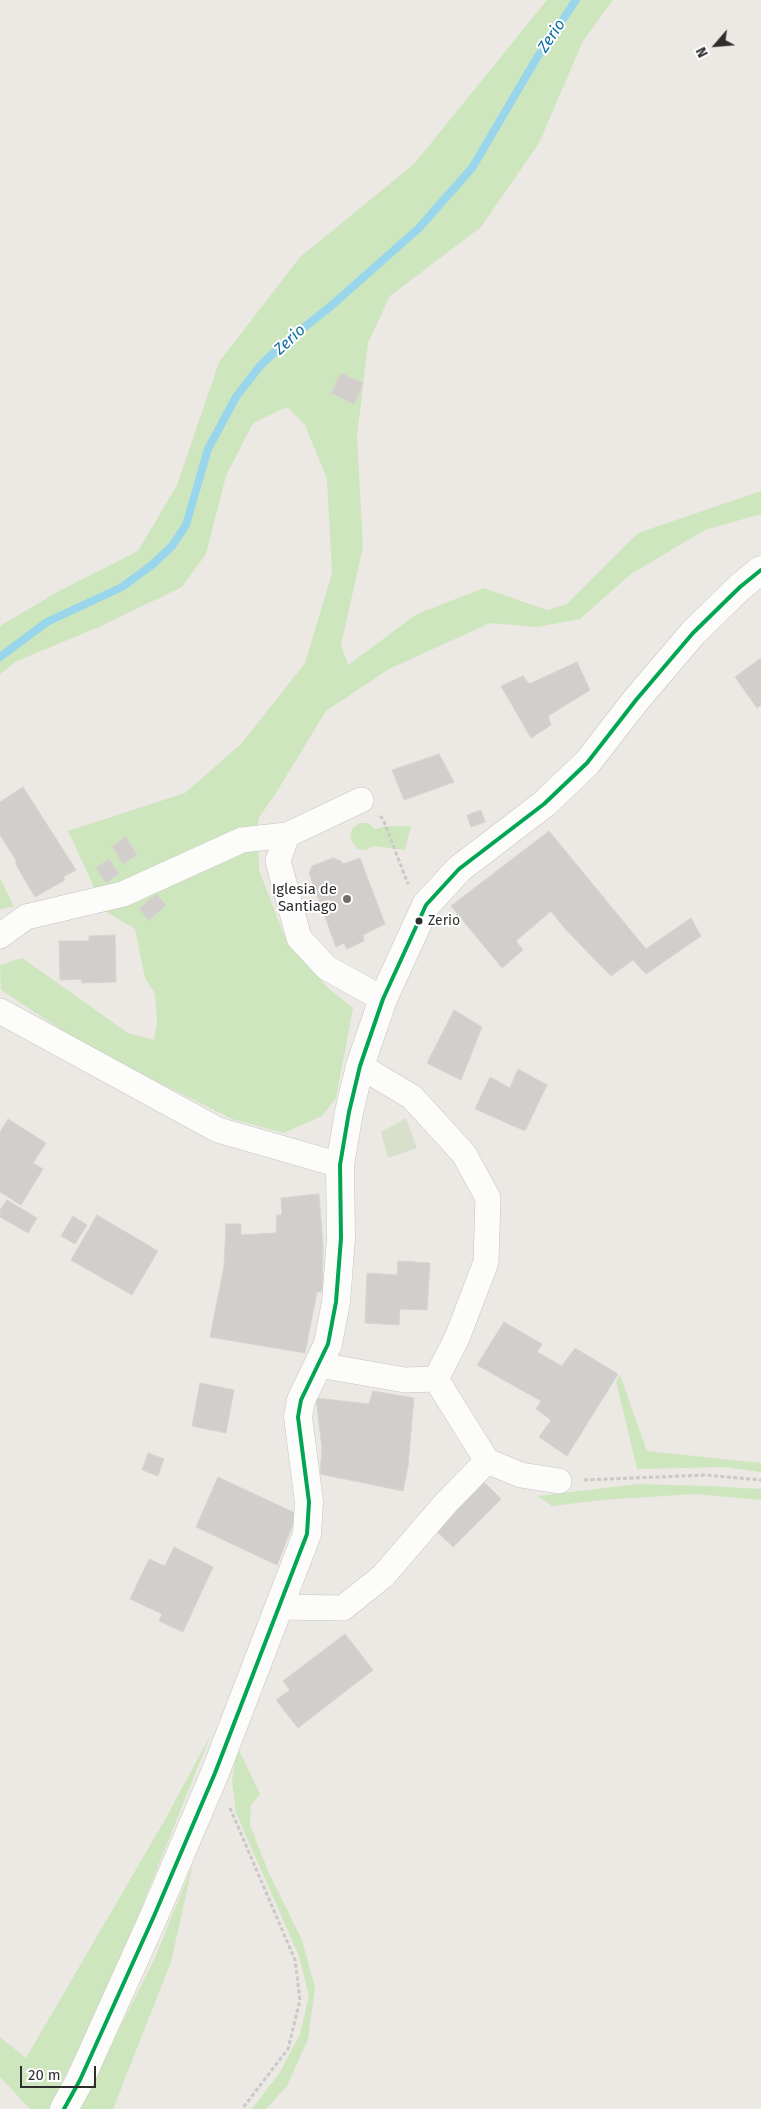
<!DOCTYPE html>
<style>
body{margin:0}
#map{position:relative;width:761px;height:2109px;overflow:hidden;background:#ece8e4;font-family:"Fira Sans",sans-serif}
canvas{display:block}
.north{position:absolute;left:691px;top:20px;width:50px;height:50px;-webkit-text-stroke:4px #fff;paint-order:stroke;rotate:243deg;font-size:14px;font-weight:700;line-height:20px;text-align:center;color:#2e2e2e}
.north::after{content:'';display:block;margin:auto;width:18px;height:22px;background:#2e2e2e;clip-path:polygon(50% 0,100% 100%,50% 72%,0 100%)}
.scale{position:absolute;left:20px;top:2066px;width:76px;height:22px;box-sizing:border-box;border:2px solid #2e2e2e;border-top:0;padding-left:6px;font-size:15px;line-height:18px;white-space:nowrap;color:#2e2e2e;-webkit-text-stroke:4px #fff;paint-order:stroke}
</style>
<div id="map">
<canvas width="761" height="2109"></canvas>
<div class="north">N</div>
<div class="scale">20 m</div>
</div>
<script>
const context = document.querySelector('canvas').getContext('2d');
context.lineJoin = 'round';
function paint(path, color) { context.fillStyle = color; context.fill(path, 'evenodd'); }
const shape = rows => new Path2D(rows.map(r => 'M' + r).join(''));
function trace(path, color, width, dash) { context.strokeStyle = color; context.lineWidth = width; context.lineCap = dash ? 'butt' : 'round'; context.setLineDash(dash || []); context.stroke(path); }
function write(font, color, halo, rows, align = 'center') {
  context.font = font + ' "Fira Sans",sans-serif'; context.lineWidth = 4; context.setLineDash([]); context.textBaseline = 'middle'; context.strokeStyle = halo; context.fillStyle = color; for (const [text, x, y, turn = 0] of rows) {
    context.save(); context.translate(x, y); context.rotate((+turn || 0) * Math.PI / 180); context.textAlign = isNaN(turn) ? turn : align; if (halo) context.strokeText(text, 0, 0); context.fillText(text, 0, 0); context.restore();
  }
}
paint(shape([
 [547,0,613,0,583,41,539,143,481,227,390,296,368,343,357,436,363,547,341,645,348,665,417,614,484,588,547,610,567,604,638,533,761,491,761,514,705,530,631,574,580,619,537,627,490,623,389,669,326,711,276,793,258,819,259,870,284,935,328,988,353,1008,336,1098,322,1116,284,1133,232,1119,88,1047,1,990,0,965,22,958,128,1033,154,1040,157,1020,155,994,145,978,135,929,105,911,68,831,185,793,241,744,305,663,332,573,327,479,305,425,287,407,253,423,226,476,206,554,182,587,99,627,17,661,0,674,0,626,59,591,138,551,177,485,219,362,300,257,414,164],
 [359,823,368,823,375,829,387,826,411,826,405,850,373,846,366,850,357,849,350,838,352,829],
 [0,878,14,907,0,909],
 [620,1375,647,1451,761,1463,761,1472,725,1467,637,1469,616,1381],
 [638,1484,708,1486,761,1489,761,1500,695,1494,602,1500,552,1506,538,1496],
 [211,1734,124,1951,61,2085,84,2099,154,1960,193,1864,171,1962,113,2109,30,2109,0,2077,0,2037,26,2058,166,1818],
 [237,1746,260,1794,251,1805,250,1825,268,1871,302,1940,315,1988,308,2039,287,2086,266,2109,252,2109,280,2072,300,2034,309,1996,299,1956,236,1813,232,1781]
]), '#cee6be');
paint(shape([
 [406,1118,417,1148,388,1158,381,1132]
]), '#d8e0cc');
trace(shape([
 [0,657,47,622,122,587,152,565,172,546,186,525,208,449,236,397,260,366,282,345,331,306,419,228,472,168,538,56,576,0]
]), '#99d6ec', 8);
const building = shape([
 [341,373,363,383,354,404,331,393,341,373],
 [761,658,761,705,757,708,735,677,761,658],
 [577,662,590,690,548,716,551,725,531,738,501,686,523,676,529,684,577,662],
 [439,754,454,782,404,800,392,770,439,754],
 [23,787,76,870,63,877,65,880,35,897,15,863,17,862,0,835,0,802,23,787],
 [481,810,485,822,471,827,467,815,481,810],
 [549,831,646,949,691,918,701,936,646,974,633,960,611,976,566,930,551,911,516,941,523,950,502,968,451,906,549,831],
 [126,837,137,855,123,864,112,846,126,837],
 [333,858,341,861,343,864,360,858,385,924,363,935,364,941,347,949,344,943,336,947,309,873,312,866,333,858],
 [109,859,119,874,106,883,96,868,109,859],
 [156,894,166,905,149,920,139,909,156,894],
 [115,935,116,982,82,983,81,979,60,980,59,941,89,941,89,936,115,935],
 [454,1010,482,1027,461,1080,427,1063,454,1010],
 [518,1069,547,1085,525,1131,475,1109,490,1077,510,1088,518,1069],
 [8,1119,46,1143,33,1163,43,1169,21,1205,0,1192,0,1132,8,1119],
 [319,1194,323,1247,322,1292,317,1292,305,1353,210,1337,224,1266,226,1224,241,1224,241,1235,276,1233,277,1215,282,1215,281,1198,319,1194],
 [7,1200,37,1218,28,1233,0,1217,0,1210,7,1200],
 [97,1215,158,1251,132,1295,71,1260,97,1215],
 [73,1216,87,1225,75,1244,61,1236,73,1216],
 [398,1261,430,1263,427,1310,400,1309,399,1325,365,1323,367,1273,397,1275,398,1261],
 [504,1322,542,1344,537,1352,562,1366,575,1348,618,1374,567,1456,539,1437,551,1420,536,1409,541,1401,477,1365,504,1322],
 [200,1383,234,1390,226,1433,192,1426,200,1383],
 [373,1391,414,1398,408,1466,403,1491,320,1474,322,1448,316,1398,369,1404,373,1391],
 [148,1453,164,1459,158,1476,142,1470,148,1453],
 [218,1477,297,1514,277,1565,196,1527,218,1477],
 [482,1480,501,1499,453,1547,434,1529,482,1480],
 [174,1547,213,1567,183,1632,159,1621,162,1614,130,1599,149,1559,165,1566,174,1547],
 [345,1634,373,1670,298,1728,276,1700,290,1690,283,1681,345,1634]
]);
paint(building, '#d1cecb');
trace(building, '#d7d4d0', 1);
const street = shape([
 [361,800,287,835,278,861,299,938,327,968,383,999],
 [0,936,26,917,123,894,242,840,287,835],
 [0,1011,218,1130,340,1165],
 [360,1066,412,1097,464,1154,488,1198,486,1262,457,1338,436,1379],
 [319,1365,405,1380,436,1379],
 [436,1379,487,1461,521,1475,559,1481],
 [280,1607,343,1608,383,1576,446,1503,487,1461]
]);
const secondary = shape([
 [64,2109,80,2080,154,1916,215,1773,307,1534,309,1502,298,1417,301,1400,328,1344,336,1302,341,1238,340,1165,349,1112,360,1066,383,999,426,905,459,869,544,804,587,763,636,700,693,633,740,587,761,570]
]);
trace(street, '#c5c4c5', 26);
trace(secondary, '#c5c4c5', 29);
trace(shape([
 [380,816,383,819,408,884],
 [584,1480,706,1475,761,1480],
 [230,1808,295,1960,300,2000,288,2049,242,2109]
]), '#c9c9c8', 3, [4, 2.5]);
trace(street, '#fcfcfb', 25);
trace(secondary, '#fcfcfb', 28);
trace(shape([
 [64,2109,80,2080,154,1916,215,1773,307,1534,309,1502,298,1417,301,1400,328,1344,336,1302,341,1238,340,1165,349,1112,360,1066,383,999,426,905,459,869,544,804,587,763,636,700,693,633,740,587,761,570]
]), '#00a651', 4);
for (const [x, y, r, color] of [
 [347,899,5,"#706f6e"],
 [419,921,4.5,"#2e2e2e"]
]) { const dot = new Path2D(); dot.arc(x, y, r, 0, 2 * Math.PI); context.fillStyle = color; context.fill(dot); trace(dot, '#fff', 2); }
write('14px', '#2e2e2e', '#fff', [
 ["Zerio",428,921]
], 'left');
write('15px', '#2e2e2e', '#fff', [
 ["Iglesia de",337,890],
 ["Santiago",337,907]
], 'right');
write('italic 16px', '#0d6fa3', '#fff', [
 ["Zerio",552,36,-56],
 ["Zerio",290,340,-43]
]);
</script>
